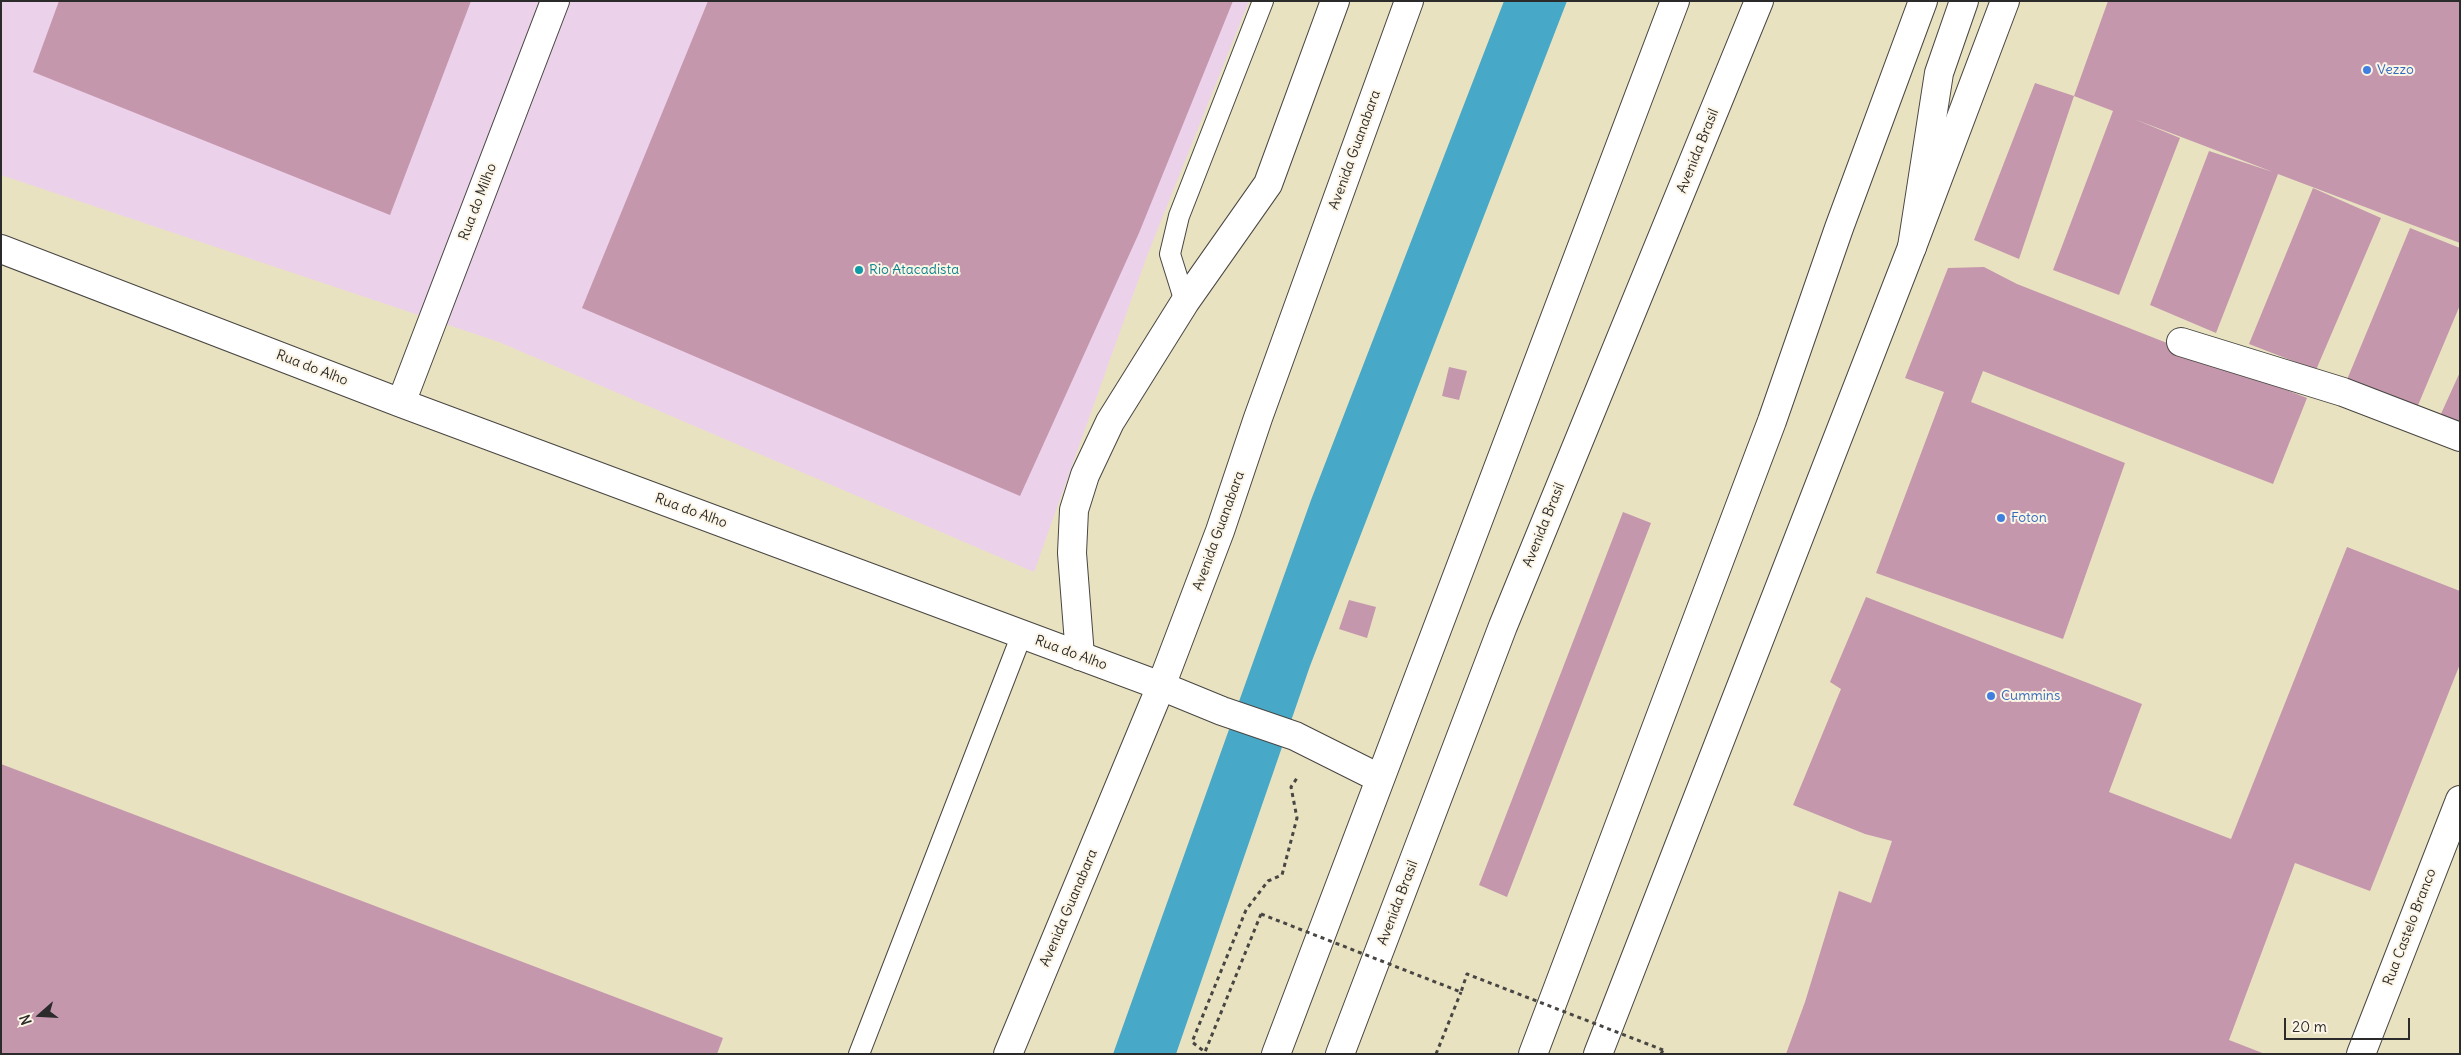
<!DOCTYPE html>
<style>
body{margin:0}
#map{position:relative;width:2461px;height:1055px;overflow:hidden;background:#e9e2c1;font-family:Delius,sans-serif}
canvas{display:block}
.frame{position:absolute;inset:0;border:2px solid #2b2b2b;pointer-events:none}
.north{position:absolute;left:15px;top:990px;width:50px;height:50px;-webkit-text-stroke:4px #fcf5e5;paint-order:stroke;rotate:251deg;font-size:14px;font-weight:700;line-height:20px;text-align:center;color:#2b2b2b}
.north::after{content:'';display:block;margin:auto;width:18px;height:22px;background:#2b2b2b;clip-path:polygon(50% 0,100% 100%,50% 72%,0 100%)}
.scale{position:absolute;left:2284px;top:1018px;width:126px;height:22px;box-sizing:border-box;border:2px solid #2b2b2b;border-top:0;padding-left:6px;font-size:15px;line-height:18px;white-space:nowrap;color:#2b2b2b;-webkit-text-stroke:4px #fcf5e5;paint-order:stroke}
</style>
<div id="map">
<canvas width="2461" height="1055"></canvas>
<div class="frame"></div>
<div class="north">N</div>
<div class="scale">20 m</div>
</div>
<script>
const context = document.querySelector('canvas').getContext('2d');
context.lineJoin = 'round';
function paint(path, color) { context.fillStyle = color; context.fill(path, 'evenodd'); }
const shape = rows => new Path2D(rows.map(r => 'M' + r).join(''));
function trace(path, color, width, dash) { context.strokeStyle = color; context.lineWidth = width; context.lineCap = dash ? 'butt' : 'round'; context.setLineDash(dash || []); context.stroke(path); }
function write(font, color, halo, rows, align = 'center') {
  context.font = font + ' Delius,sans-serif'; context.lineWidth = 4; context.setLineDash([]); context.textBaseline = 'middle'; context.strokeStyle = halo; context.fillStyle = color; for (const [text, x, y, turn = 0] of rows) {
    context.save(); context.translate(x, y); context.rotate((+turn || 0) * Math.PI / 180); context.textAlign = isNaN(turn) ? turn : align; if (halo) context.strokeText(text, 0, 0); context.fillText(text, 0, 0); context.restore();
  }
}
paint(shape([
 [1,1,1249,1,1147,256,1034,572,499,342,1,175]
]), '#ecd1ea');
paint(shape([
 [1504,1,1567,1,1310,666,1176,1054,1113,1054,1311,500]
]), '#47a8c7');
paint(shape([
 [59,1,471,1,390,215,33,72],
 [708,1,1233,1,1139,233,1020,496,582,308],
 [2108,1,2460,1,2460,243,2278,174,2216,333,2150,305,2209,151,2273,172,2134,119,2180,138,2119,295,2053,270,2113,111,2074,96],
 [2035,83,2074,96,2019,259,1974,240],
 [2313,188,2381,218,2316,370,2249,344],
 [2410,228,2460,248,2460,305,2416,410,2346,382],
 [1984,267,2017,284,2307,398,2273,484,1983,371,1971,402,2125,463,2063,639,1876,573,1944,392,1905,378,1948,268],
 [1449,367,1467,371,1459,400,1442,396],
 [2460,372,2460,424,2440,416],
 [1623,512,1651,523,1507,897,1479,885],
 [2347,547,2460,591,2460,664,2370,891,2295,863,2229,1040,2265,1054,1786,1054,1805,1002,1839,891,1871,903,1892,841,1865,834,1793,805,1841,689,1830,682,1866,597,2142,704,2109,792,2231,839],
 [1349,600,1376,607,1367,638,1339,629],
 [1,764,723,1038,717,1054,1,1054]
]), '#c497ad');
const service = shape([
 [1185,302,1170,254,1179,216,1263,1],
 [859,1054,1022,634]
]);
const minor = shape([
 [1,249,401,403,1161,686,1222,711,1295,736,1379,778],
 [2181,342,2343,392,2460,437],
 [401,403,555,1],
 [1080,656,1072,553,1074,510,1085,475,1110,422,1185,302,1268,184,1335,1],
 [2361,1054,2460,800]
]);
const tertiary = shape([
 [1008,1054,1161,686,1220,531,1258,418,1409,1]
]);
const trunk = shape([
 [1276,1054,1675,1],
 [1598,1054,1912,247,2005,1]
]);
const motorway = shape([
 [1912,247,1939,73,1964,1],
 [1340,1054,1503,626,1759,1],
 [1533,1054,1772,421,1839,228,1923,1]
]);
trace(service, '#484642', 22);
trace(minor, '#484642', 30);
trace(tertiary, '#484642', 30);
trace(trunk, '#484642', 30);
trace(motorway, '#484642', 30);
trace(shape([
 [1261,914,1205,1052,1192,1042,1246,910,1268,881,1282,875,1297,818,1291,787,1297,778],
 [1436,1054,1461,992],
 [1661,1054,1663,1050]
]), '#484642', 3, [4, 4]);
trace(service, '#fff', 20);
trace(minor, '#fff', 28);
trace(tertiary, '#fff', 28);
trace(trunk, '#fff', 28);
trace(motorway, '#fff', 28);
trace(shape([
 [1261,914,1461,992,1467,974,1663,1050]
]), '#484642', 3, [4, 4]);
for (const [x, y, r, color] of [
 [2367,70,5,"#3f7fe0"],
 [859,270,5,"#0f9aa8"],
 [2001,518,5,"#3f7fe0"],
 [1991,696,5,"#3f7fe0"]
]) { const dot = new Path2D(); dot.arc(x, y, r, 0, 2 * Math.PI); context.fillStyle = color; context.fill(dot); trace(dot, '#fcf5e5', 2); }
write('14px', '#366cbe', '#fcf5e5', [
 ["Vezzo",2377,70],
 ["Foton",2011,518],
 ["Cummins",2001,696]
], 'left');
write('14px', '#2b2b2b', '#fcf5e5', [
 ["Avenida Guanabara",1355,150,-70],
 ["Avenida Brasil",1698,151,-68],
 ["Rua do Milho",478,202,-69],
 ["Rua do Alho",312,368,21],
 ["Rua do Alho",691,511,20],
 ["Avenida Brasil",1544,525,-68],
 ["Avenida Guanabara",1219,531,-70],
 ["Rua do Alho",1071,653,20],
 ["Avenida Brasil",1398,903,-69],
 ["Avenida Guanabara",1069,908,-67],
 ["Rua Castelo Branco",2410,927,-69]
]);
write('14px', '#0d838f', '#fcf5e5', [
 ["Rio Atacadista",869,270]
], 'left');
</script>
